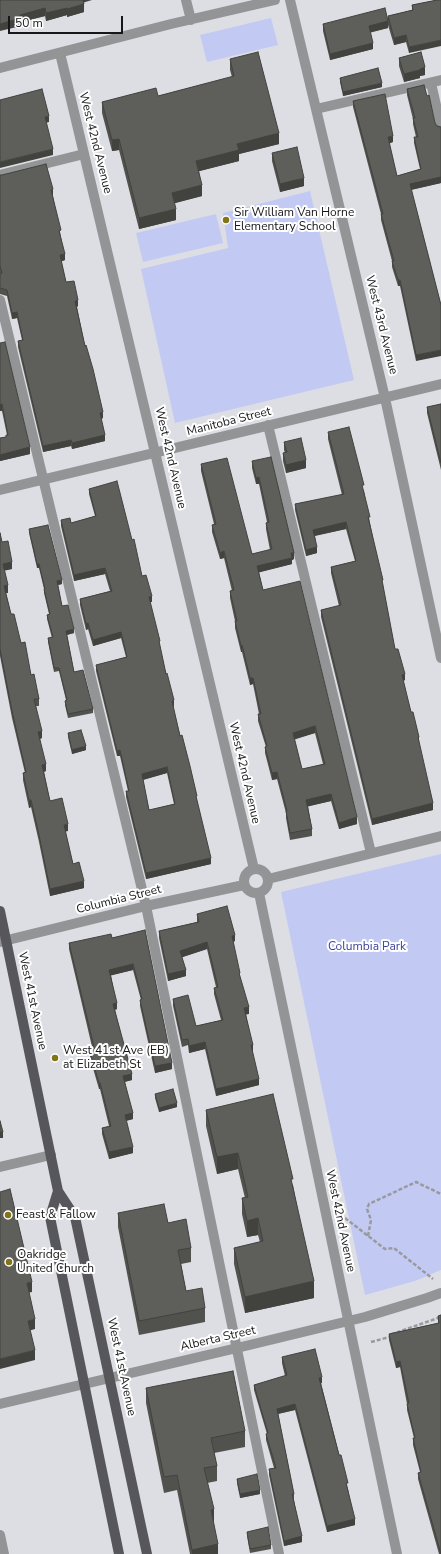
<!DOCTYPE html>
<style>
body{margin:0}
#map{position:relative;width:441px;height:1554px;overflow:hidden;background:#dddee3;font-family:"Nunito Sans",sans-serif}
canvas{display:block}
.scale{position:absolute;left:8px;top:16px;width:115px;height:18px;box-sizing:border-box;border:2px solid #171719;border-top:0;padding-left:5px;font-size:12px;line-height:14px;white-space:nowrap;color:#171719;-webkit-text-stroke:3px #fff;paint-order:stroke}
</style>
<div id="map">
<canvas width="441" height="1554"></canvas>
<div class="scale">50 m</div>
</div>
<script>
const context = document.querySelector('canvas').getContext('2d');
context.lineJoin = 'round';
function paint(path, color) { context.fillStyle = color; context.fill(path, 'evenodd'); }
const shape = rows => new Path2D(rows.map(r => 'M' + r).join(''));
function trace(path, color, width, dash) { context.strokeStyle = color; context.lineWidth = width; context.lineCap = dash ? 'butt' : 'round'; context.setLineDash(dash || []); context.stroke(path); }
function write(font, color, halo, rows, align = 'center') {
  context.font = font + ' "Nunito Sans",sans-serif'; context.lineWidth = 4; context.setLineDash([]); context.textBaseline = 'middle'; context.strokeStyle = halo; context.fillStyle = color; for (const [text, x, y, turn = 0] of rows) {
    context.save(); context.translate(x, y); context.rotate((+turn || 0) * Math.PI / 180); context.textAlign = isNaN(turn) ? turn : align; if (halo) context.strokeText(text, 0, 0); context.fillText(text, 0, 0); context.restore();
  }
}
paint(shape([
 [271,18,278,45,207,62,200,35],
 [310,191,354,380,175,423,141,269,228,248,223,213],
 [216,214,223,243,143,262,136,233],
 [441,854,441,1270,415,1281,365,1295,281,892]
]), '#c2caf3');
trace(shape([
 [345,1218,385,1249,394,1248,433,1279],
 [368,1236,371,1220,367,1209,369,1204,416,1182,441,1194],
 [371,1342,393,1336,392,1334,441,1317]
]), '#999a9e', 2.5, [4, 2]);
trace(shape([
 [186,0,191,20],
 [290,0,385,398,441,658],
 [60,53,254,869],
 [0,68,171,24,275,0],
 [431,83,441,127],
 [316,109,441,80],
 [0,175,84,154],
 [0,300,146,906,279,1554],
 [268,425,371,853],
 [0,490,441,384],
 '244 881a12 12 0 1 1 24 0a12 12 0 1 1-24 0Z',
 [268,879,441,836],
 [259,893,397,1554],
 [0,942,146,906,244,885],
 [0,1167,51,1155],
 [0,1404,237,1348,365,1317,427,1298,441,1293],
 [0,1535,4,1554]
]), '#939496', 10);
trace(shape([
 [0,911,58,1191,75,1217,147,1554],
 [58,1191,50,1217,119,1554]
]), '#57575b', 10);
paint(shape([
 [0,0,84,2,84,12,67,17,67,15,46,21,45,16,21,22,21,26],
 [437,0,409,53,406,42,394,45,388,25,388,28,370,32,373,49,330,60,323,31,323,24,388,18,388,16,412,10,412,5],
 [399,58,425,75,420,76,420,78,404,82,399,66],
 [230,59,279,144,239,154,239,161,199,171,202,196,174,203,176,220,139,229,119,150,112,151,102,113,102,102,158,96,232,77,230,70],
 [340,78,382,87,343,96,340,82],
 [407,89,437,126,441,127,441,183,411,190,441,305,416,361,400,286,398,286,392,267,392,261,381,220,381,214,353,107,353,101,393,142,389,143,397,176,420,169,414,143,414,137,416,137,413,124,413,119,407,95],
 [272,153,304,186,280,192,272,161],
 [0,175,53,195,53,196,61,237,65,260,61,261,66,282,78,306,77,307,85,346,103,418,101,419,105,441,72,449,71,446,43,452,18,347,18,341,22,340,17,318,12,319,7,296,0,294],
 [0,343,30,454,0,461,0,438,6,437,6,435,7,435,2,411,0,411],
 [441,404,441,470,427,413,427,407],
 [328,432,364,491,370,523,383,586,395,649,405,680,403,681,419,743,433,810,372,825,321,617,321,610,339,606,331,573,331,567,355,561,346,529,315,536,317,553,306,556,295,510,295,504,342,495,328,439],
 [284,442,306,468,286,473,283,461,283,453,285,453,284,450],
 [252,461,294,559,292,560,292,564,259,572,263,590,357,824,339,829,331,801,308,806,312,829,312,836,290,840,286,818,286,813,277,779,272,780,265,753,265,747,266,747,258,721,258,714,259,714,253,684,250,685,242,652,241,652,235,628,235,621,230,598,230,591,232,591,224,558,220,559,212,532,212,525,214,524,201,471,201,464,252,554,270,550,266,529,266,523,267,522,259,484,256,484,252,468],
 [315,733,323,764,302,769,294,739],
 [89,489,142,576,152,602,150,602,166,674,174,706,173,707,197,801,211,864,146,879,126,797,126,791,128,791,120,756,117,756,96,671,96,665,126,657,121,638,93,646,88,629,86,630,80,605,80,599,110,591,105,574,74,581,61,526,61,520,71,523,95,516,89,494],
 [167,773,174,804,149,810,143,780],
 [29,529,62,584,58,585,62,606,74,633,67,635,74,672,93,709,93,713,68,718,65,705,65,701,66,700,59,671,54,672,48,642,48,638,52,638,47,619,47,615,49,614,44,593,44,589,39,568,37,568,29,533],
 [0,533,2,542,12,569,4,570,8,593,6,593,11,614,31,675,39,699,39,706,36,706,42,738,40,739,46,771,44,772,50,801,68,831,65,831,73,864,84,888,50,896,39,842,31,807,29,808,23,780,23,773,25,773,12,718,0,656],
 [68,733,86,750,72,754,68,737],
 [197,914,235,941,233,942,240,977,249,1014,246,1014,253,1052,252,1052,259,1085,216,1096,205,1049,189,1053,188,1045,182,1047,173,1006,173,999,196,1026,221,1020,214,994,214,988,216,987,207,949,182,957,186,976,168,981,159,938,159,931,197,922],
 [145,930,172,1069,155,1073,140,1006,140,1000,141,1000,133,970,111,975,117,1009,115,1010,132,1080,125,1082,133,1119,126,1121,133,1153,109,1159,102,1134,102,1128,109,1126,100,1089,99,1089,90,1058,90,1052,93,1051,69,949,69,943,112,938],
 [155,1094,177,1107,159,1112,155,1098],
 [206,1110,293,1185,314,1298,245,1313,234,1264,234,1248,260,1242,258,1235,247,1237,242,1214,242,1198,245,1198,238,1169,217,1174,206,1126],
 [118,1213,168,1223,191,1248,191,1262,181,1264,186,1291,205,1308,205,1322,139,1335,118,1227],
 [441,1315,441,1554,439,1554,418,1479,418,1473,420,1472,413,1445,413,1438,414,1438,407,1410,407,1404,400,1367,396,1368,389,1340,389,1334,438,1323,438,1316],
 [282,1357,322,1383,321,1383,348,1489,355,1525,327,1532,295,1410,278,1414,294,1494,294,1500,302,1542,284,1546,269,1475,269,1469,274,1468,266,1440,266,1434,267,1434,254,1390,254,1385,285,1376,282,1363],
 [146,1388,245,1431,245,1447,214,1453,217,1466,217,1481,207,1483,218,1554,190,1554,177,1490,164,1493,146,1403],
 [237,1479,260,1494,240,1498,237,1483],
 [247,1532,271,1545,271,1549,250,1553,247,1536]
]), '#51514d');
paint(shape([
 [82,0,92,0,82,3],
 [84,4,84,12,67,17,67,9],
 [45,8,45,16,21,22,21,26,0,31,0,24,20,15],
 [67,8,67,15,46,21,46,13],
 [388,21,388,28,369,33,369,26],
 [406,35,406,42,394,45,394,38],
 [441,40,441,46,409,53,409,47],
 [373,43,373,49,330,60,330,54],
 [425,67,425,75,420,76,420,78,404,82,404,74],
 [382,83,382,87,343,96,343,92],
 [49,116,49,122,45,123,45,117],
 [279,133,279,144,239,154,239,161,196,172,196,161,237,144],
 [393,136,393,142,388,144,388,137],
 [119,139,119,150,112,151,112,140],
 [53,149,53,155,0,168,0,162],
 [441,177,441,183,410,190,410,184],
 [304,178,304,186,280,192,280,184],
 [202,185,202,196,172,204,172,193],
 [53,189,53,195,51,196,51,190],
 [176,209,176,220,139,229,139,218],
 [65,254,65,260,60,262,60,255],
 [398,280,400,280,400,286,398,286],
 [78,300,78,306,75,307,75,301],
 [17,312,17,318,12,319,12,313],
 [441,350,441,356,416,361,416,355],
 [2,404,2,411,0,411,0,405],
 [103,412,103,418,100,419,100,413],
 [105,435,105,441,72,449,72,443],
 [71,440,71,446,43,452,43,446],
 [30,447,30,454,0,461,0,455],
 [306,460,306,468,286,473,286,465],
 [259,477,259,484,256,484,256,478],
 [346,522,346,529,313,536,313,530],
 [317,547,317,553,306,556,306,550],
 [224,551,224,558,220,559,220,553],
 [291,553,294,553,294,559,292,560,292,564,257,573,257,566],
 [12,562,12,569,3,571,3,564],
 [37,564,39,564,39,568,37,568],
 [105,568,105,574,74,581,74,575],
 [62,580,62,584,57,585,57,581],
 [8,585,8,593,4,593,4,586],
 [152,596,152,602,149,602,149,597],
 [88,623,88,629,86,630,86,624],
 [74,629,74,633,66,635,66,631],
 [121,632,121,638,93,646,93,640],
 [242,645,242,652,241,652,241,646],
 [405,674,405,680,402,681,402,675],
 [250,678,253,678,253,684,250,685],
 [174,700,174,706,172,707,172,701],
 [315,726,315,733,293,740,293,733],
 [42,731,42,738,38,739,38,732],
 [418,737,419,737,419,743,418,744],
 [86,746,86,750,72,754,72,750],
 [120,750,120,756,117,756,117,751],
 [46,764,46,771,42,772,42,765],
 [167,767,167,773,142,780,142,774],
 [277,772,277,779,272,780,272,773],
 [331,794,331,801,306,807,306,800],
 [29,800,31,800,31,807,29,808],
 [433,803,433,810,372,825,372,819],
 [357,817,357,824,339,829,339,823],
 [68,824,68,831,64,832,64,825],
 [211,858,211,864,146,879,146,873],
 [84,881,84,888,50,896,50,889],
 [235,935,235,941,232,942,232,936],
 [207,942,207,949,180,958,180,951],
 [133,964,133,970,109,976,109,970],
 [186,970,186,976,168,981,168,974],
 [117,1003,117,1009,113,1010,113,1004],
 [249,1007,249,1014,244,1015,244,1008],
 [205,1042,205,1049,189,1053,189,1046],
 [251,1045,253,1045,253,1052,251,1052],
 [172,1063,172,1069,155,1073,155,1066],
 [132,1074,132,1080,123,1082,123,1076],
 [259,1079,259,1085,216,1096,216,1089],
 [99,1083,100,1083,100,1089,99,1089],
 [177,1103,177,1107,159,1112,159,1108],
 [133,1113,133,1119,125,1121,125,1115],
 [0,1132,3,1132,3,1138,0,1138],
 [133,1147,133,1153,109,1159,109,1152],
 [238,1153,238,1169,217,1174,217,1157],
 [258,1218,258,1235,247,1237,247,1221],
 [314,1281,314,1298,245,1313,245,1297],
 [32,1282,32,1292,27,1293,27,1283],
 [35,1319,35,1329,28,1331,28,1321],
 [35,1350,35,1360,0,1369,0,1359],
 [400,1361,400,1367,396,1368,396,1362],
 [322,1377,322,1383,319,1384,319,1378],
 [295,1404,295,1410,277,1414,277,1409],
 [260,1490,260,1494,240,1498,240,1494],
 [214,1509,214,1525,211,1510],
 [355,1519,355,1525,327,1532,327,1526],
 [302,1536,302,1542,284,1546,284,1541],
 [218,1544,218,1554,192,1554,192,1550]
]), '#42423f');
const building = shape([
 [0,0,83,0,84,4,67,9,67,8,46,13,45,8,20,15,21,18,0,24,0,0],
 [437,0,441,0,441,40,409,47,406,35,394,38,388,16,413,10,412,5,437,0],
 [385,8,388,21,369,26,373,43,330,54,323,24,385,8],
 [258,52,279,133,237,144,239,150,196,161,202,185,172,193,176,209,139,218,119,139,112,140,102,102,156,88,158,96,234,76,230,59,258,52],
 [421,52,425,67,420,69,420,70,404,74,399,58,421,52],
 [378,68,382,83,343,92,340,78,378,68],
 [424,85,427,96,429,95,435,123,437,126,441,127,441,177,410,184,441,305,441,350,416,355,400,280,398,280,392,261,394,261,381,214,383,214,353,101,385,94,393,136,388,137,397,176,421,169,414,137,418,137,413,118,415,118,407,89,424,85],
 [42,89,49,116,45,117,53,149,0,162,0,100,42,89],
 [297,147,304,178,280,184,272,153,297,147],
 [46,164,53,189,51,190,61,230,59,231,65,254,60,255,66,282,74,281,78,300,75,301,85,346,86,345,93,369,103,412,100,413,105,435,72,443,71,440,43,446,18,341,23,340,17,312,12,313,7,290,0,288,0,274,2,273,0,266,0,175,2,175,46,164],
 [5,342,30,447,0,455,0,438,6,437,6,435,8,435,2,404,0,405,0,343,5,342],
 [441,404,441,463,427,407,441,404],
 [349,427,364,485,362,485,370,517,368,517,383,580,382,580,395,649,398,649,405,674,402,675,411,712,413,712,419,737,418,737,433,803,372,819,321,610,341,605,331,567,356,561,346,522,313,530,317,547,306,550,295,504,344,494,328,432,349,427],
 [301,438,306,460,286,465,283,453,287,452,284,442,301,438],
 [271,457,294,553,291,553,292,558,257,566,263,590,300,581,357,817,339,823,331,794,306,800,312,829,290,833,286,811,287,811,277,772,272,773,265,747,267,746,258,714,261,714,253,678,250,678,242,645,241,646,235,621,237,621,230,591,234,590,224,551,220,553,212,525,216,524,201,464,227,458,252,554,272,549,266,523,269,522,259,477,256,478,252,461,271,457],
 [315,726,325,764,302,769,293,733,315,726],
 [117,481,132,540,134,539,142,576,146,575,152,596,149,597,160,641,159,641,166,674,167,673,174,700,172,701,180,736,182,735,190,766,197,796,196,796,211,858,146,873,126,791,129,791,120,750,117,751,96,665,127,657,121,632,93,640,88,623,86,624,80,599,112,591,105,568,74,575,61,520,70,518,71,523,96,516,89,489,117,481],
 [167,767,175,804,149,810,142,774,167,767],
 [48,525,62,580,57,581,62,606,68,605,74,629,66,631,74,672,83,670,93,709,68,714,65,701,67,700,59,668,54,668,48,638,53,637,47,615,50,614,44,589,45,589,39,564,37,564,29,529,48,525],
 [0,533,2,542,8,541,12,562,3,564,8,585,4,586,11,614,14,614,21,643,25,642,31,675,34,674,39,699,34,699,42,731,38,732,46,764,42,765,50,801,62,798,68,824,64,825,73,864,79,862,84,881,50,889,39,835,31,800,29,800,23,773,26,772,12,711,0,649,0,533],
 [81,730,86,746,72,750,68,733,81,730],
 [227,906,235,935,232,936,240,973,239,973,249,1007,244,1008,253,1045,251,1045,259,1079,216,1089,205,1042,189,1046,188,1039,182,1040,173,999,188,995,196,1026,223,1020,214,988,218,987,207,942,180,951,186,970,168,974,159,931,199,922,197,914,227,906],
 [145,930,172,1063,155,1066,140,1000,142,999,133,964,109,970,117,1003,113,1004,132,1074,123,1076,133,1113,125,1115,133,1147,109,1152,102,1128,111,1126,100,1083,99,1083,90,1052,95,1051,69,943,111,934,112,938,145,930],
 [173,1089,177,1103,159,1108,155,1094,173,1089],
 [273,1094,293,1179,291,1179,314,1281,245,1297,234,1248,263,1241,258,1218,247,1221,242,1198,248,1197,238,1153,217,1157,206,1110,273,1094],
 [0,1121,3,1132,0,1132,0,1121],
 [10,1189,32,1282,27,1283,35,1319,28,1321,35,1350,0,1359,0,1192,10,1189],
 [164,1204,168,1223,186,1219,191,1248,178,1250,186,1291,202,1288,205,1308,139,1321,118,1213,164,1204],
 [441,1315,441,1554,418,1473,421,1472,413,1438,415,1438,407,1404,409,1403,400,1361,396,1362,389,1334,439,1323,438,1316,441,1315],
 [315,1349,322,1377,319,1378,339,1455,341,1455,348,1483,346,1483,355,1519,327,1526,295,1404,277,1409,294,1494,292,1494,302,1536,284,1541,269,1469,276,1468,266,1434,268,1433,254,1385,287,1375,282,1357,315,1349],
 [233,1371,245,1431,211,1438,217,1466,204,1468,214,1509,211,1510,218,1544,192,1550,177,1475,164,1477,146,1388,233,1371],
 [257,1474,260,1490,240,1494,237,1479,257,1474],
 [268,1527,271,1545,250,1549,247,1532,268,1527]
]);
paint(building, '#5e5e5a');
trace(building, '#42423f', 1);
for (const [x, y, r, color] of [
 [226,220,4,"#817518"],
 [55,1058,4,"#817518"],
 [8,1215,4,"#817518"],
 [9,1262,4,"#817518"]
]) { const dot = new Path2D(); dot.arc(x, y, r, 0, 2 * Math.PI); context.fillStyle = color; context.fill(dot); trace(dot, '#fff', 1.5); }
write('12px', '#171719', '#fff', [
 ["West 42nd Avenue",95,143,76],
 ["West 43rd Avenue",381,325,76],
 ["Manitoba Street",229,422,-14],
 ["West 42nd Avenue",170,458,77],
 ["West 42nd Avenue",244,773,77],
 ["Columbia Street",119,900,-14],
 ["West 41st Avenue",32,1001,78],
 ["West 42nd Avenue",340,1221,78],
 ["Alberta Street",218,1339,-13],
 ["West 41st Avenue",121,1367,78]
]);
write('12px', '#171719', '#fff', [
 ["Sir William Van Horne",234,213],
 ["Elementary School",234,227],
 ["West 41st Ave (EB)",63,1051],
 ["at Elizabeth St",63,1065],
 ["Feast & Fallow",16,1215],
 ["Oakridge",17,1255],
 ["United Church",17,1269]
], 'left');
write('12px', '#3e4395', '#fff', [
 ["Columbia Park",367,947]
]);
</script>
